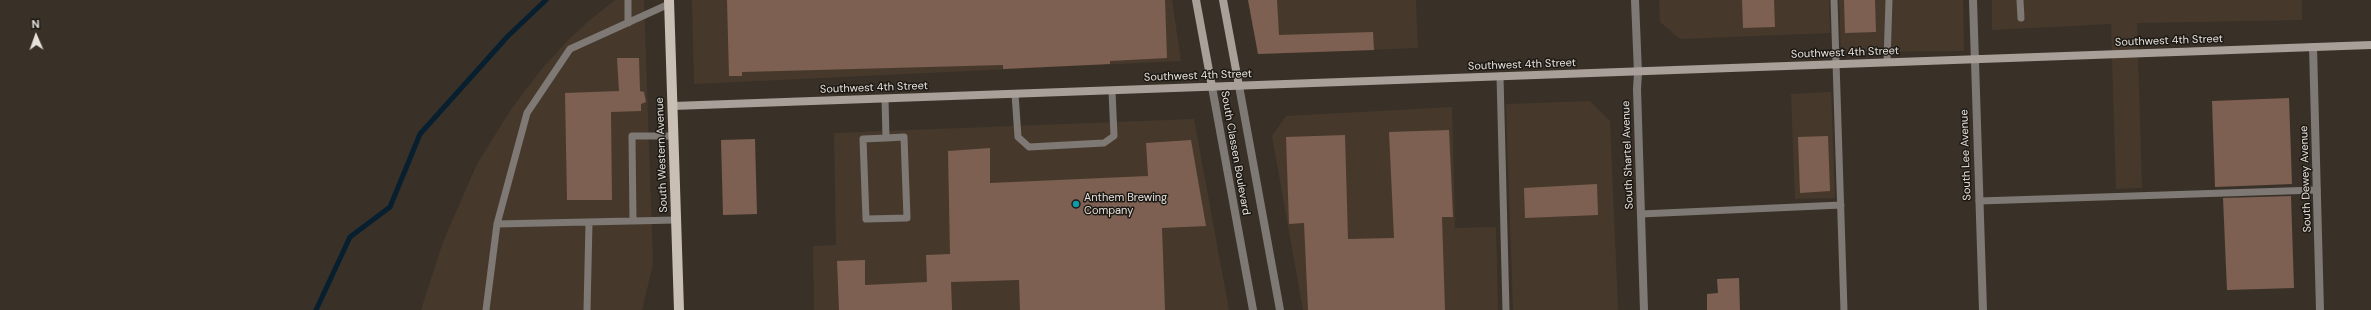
<!DOCTYPE html>
<style>
body{margin:0}
#map{position:relative;width:2371px;height:310px;overflow:hidden;background:#393127;font-family:"DM Sans",sans-serif}
canvas{display:block}
.north{position:absolute;left:16px;top:16px;width:40px;height:40px;-webkit-text-stroke:3px #1d1915;paint-order:stroke;rotate:358deg;font-size:11px;font-weight:700;line-height:16px;text-align:center;color:#e6e1da}
.north::after{content:'';display:block;margin:auto;width:14px;height:18px;background:#e6e1da;clip-path:polygon(50% 0,100% 100%,50% 72%,0 100%)}
</style>
<div id="map">
<canvas width="2371" height="310"></canvas>
<div class="north">N</div>
</div>
<script>
const context = document.querySelector('canvas').getContext('2d');
context.lineJoin = 'round';
function paint(path, color) { context.fillStyle = color; context.fill(path, 'evenodd'); }
const shape = rows => new Path2D(rows.map(r => 'M' + r).join(''));
function trace(path, color, width, dash) { context.strokeStyle = color; context.lineWidth = width; context.lineCap = dash ? 'butt' : 'round'; context.setLineDash(dash || []); context.stroke(path); }
function write(font, color, halo, rows, align = 'center') {
  context.font = font + ' "DM Sans",sans-serif'; context.lineWidth = 3; context.setLineDash([]); context.textBaseline = 'middle'; context.strokeStyle = halo; context.fillStyle = color; for (const [text, x, y, turn = 0] of rows) {
    context.save(); context.translate(x, y); context.rotate((+turn || 0) * Math.PI / 180); context.textAlign = isNaN(turn) ? turn : align; if (halo) context.strokeText(text, 0, 0); context.fillText(text, 0, 0); context.restore();
  }
}
paint(shape([
 [615,0,644,0,653,264,642,310,421,310,443,242,477,164,512,108,541,70,568,40,590,20],
 [692,0,1172,0,1181,61,694,84],
 [1248,0,1416,0,1418,48,1258,54],
 [1659,0,1829,0,1830,33,1680,39,1660,22],
 [1839,0,1963,0,1964,51,1841,52],
 [1992,0,2302,0,2302,20,2137,23,2142,188,2116,189,2111,24,1992,30],
 [1831,92,1835,198,1795,199,1791,94],
 [1590,101,1610,121,1618,310,1513,310,1506,104],
 [1452,107,1455,228,1496,227,1498,310,1303,310,1272,136,1286,116],
 [1194,119,1229,310,814,310,813,246,836,245,834,133]
]), '#46392b');
trace(shape([
 [316,310,350,237,390,207,420,134,508,36,546,0]
]), '#081f30', 5);
paint(shape([
 [727,0,1165,0,1167,58,1110,61,1110,64,1003,69,1003,65,742,72,742,76,729,76],
 [1248,0,1277,0,1279,35,1373,32,1374,50,1258,54],
 [1742,0,1774,0,1775,27,1743,28],
 [1844,0,1875,0,1876,32,1845,33],
 [617,58,639,58,640,91,644,92,646,102,641,104,641,111,611,112,612,200,567,200,565,93,619,91],
 [2289,98,2292,184,2215,187,2212,101],
 [1449,130,1453,217,1442,217,1445,310,1308,310,1304,223,1289,224,1286,137,1345,135,1348,239,1394,238,1389,132],
 [1828,136,1830,191,1800,193,1798,137],
 [755,139,757,214,723,215,721,140],
 [1191,140,1206,226,1162,228,1165,310,1020,310,1019,280,951,282,952,310,839,310,837,261,865,260,865,285,927,282,926,255,950,254,948,151,990,148,990,183,1148,176,1146,143],
 [1597,184,1598,215,1525,218,1524,188],
 [2291,196,2294,288,2227,290,2223,198],
 [1739,278,1740,310,1707,310,1707,294,1718,293,1717,279]
]), '#7d6051');
trace(shape([
 [628,0,628,23],
 [1834,0,1844,310],
 [2020,0,2021,18],
 [1887,62,1889,0],
 [1500,76,1506,310],
 [1015,94,1018,137,1029,147,1104,143,1114,136,1112,91],
 [885,99,886,138,904,137,907,218,866,219,863,139,886,138],
 [1979,201,2317,190],
 [1641,214,1841,205],
 [633,221,632,136,674,136],
 [497,224,527,113,570,49,669,4],
 [486,310,497,224,676,220],
 [587,310,589,223]
]), '#7e7974', 7);
trace(shape([
 [1973,0,1983,310],
 [2313,47,2320,310],
 [1638,73,1637,89,1644,310]
]), '#7e7974', 8);
trace(shape([
 [1635,0,1638,73],
 [1239,86,1280,310],
 [1212,87,1253,310]
]), '#7e7974', 8);
trace(shape([
 [1196,0,1212,87],
 [1223,0,1239,86],
 [673,106,2371,45]
]), '#a8a099', 8);
trace(shape([
 [669,0,679,310]
]), '#c9bfb5', 10);
for (const [x, y, r, color] of [
 [1076,204,4,"#0f9aa8"]
]) { const dot = new Path2D(); dot.arc(x, y, r, 0, 2 * Math.PI); context.fillStyle = color; context.fill(dot); trace(dot, '#1d1915', 1.5); }
write('11px', '#e6e1da', '#1d1915', [
 ["Southwest 4th Street",2169,41,-2],
 ["Southwest 4th Street",1845,53,-2],
 ["Southwest 4th Street",1522,65,-2],
 ["Southwest 4th Street",1198,76,-2],
 ["Southwest 4th Street",874,88,-2],
 ["South Classen Boulevard",1235,153,80],
 ["South Western Avenue",662,155,-92],
 ["South Shartel Avenue",1628,155,-92],
 ["South Lee Avenue",1966,155,-92],
 ["South Dewey Avenue",2306,179,-92]
]);
write('11px', '#e6e1da', '#1d1915', [
 ["Anthem Brewing",1084,198],
 ["Company",1084,211]
], 'left');
</script>
